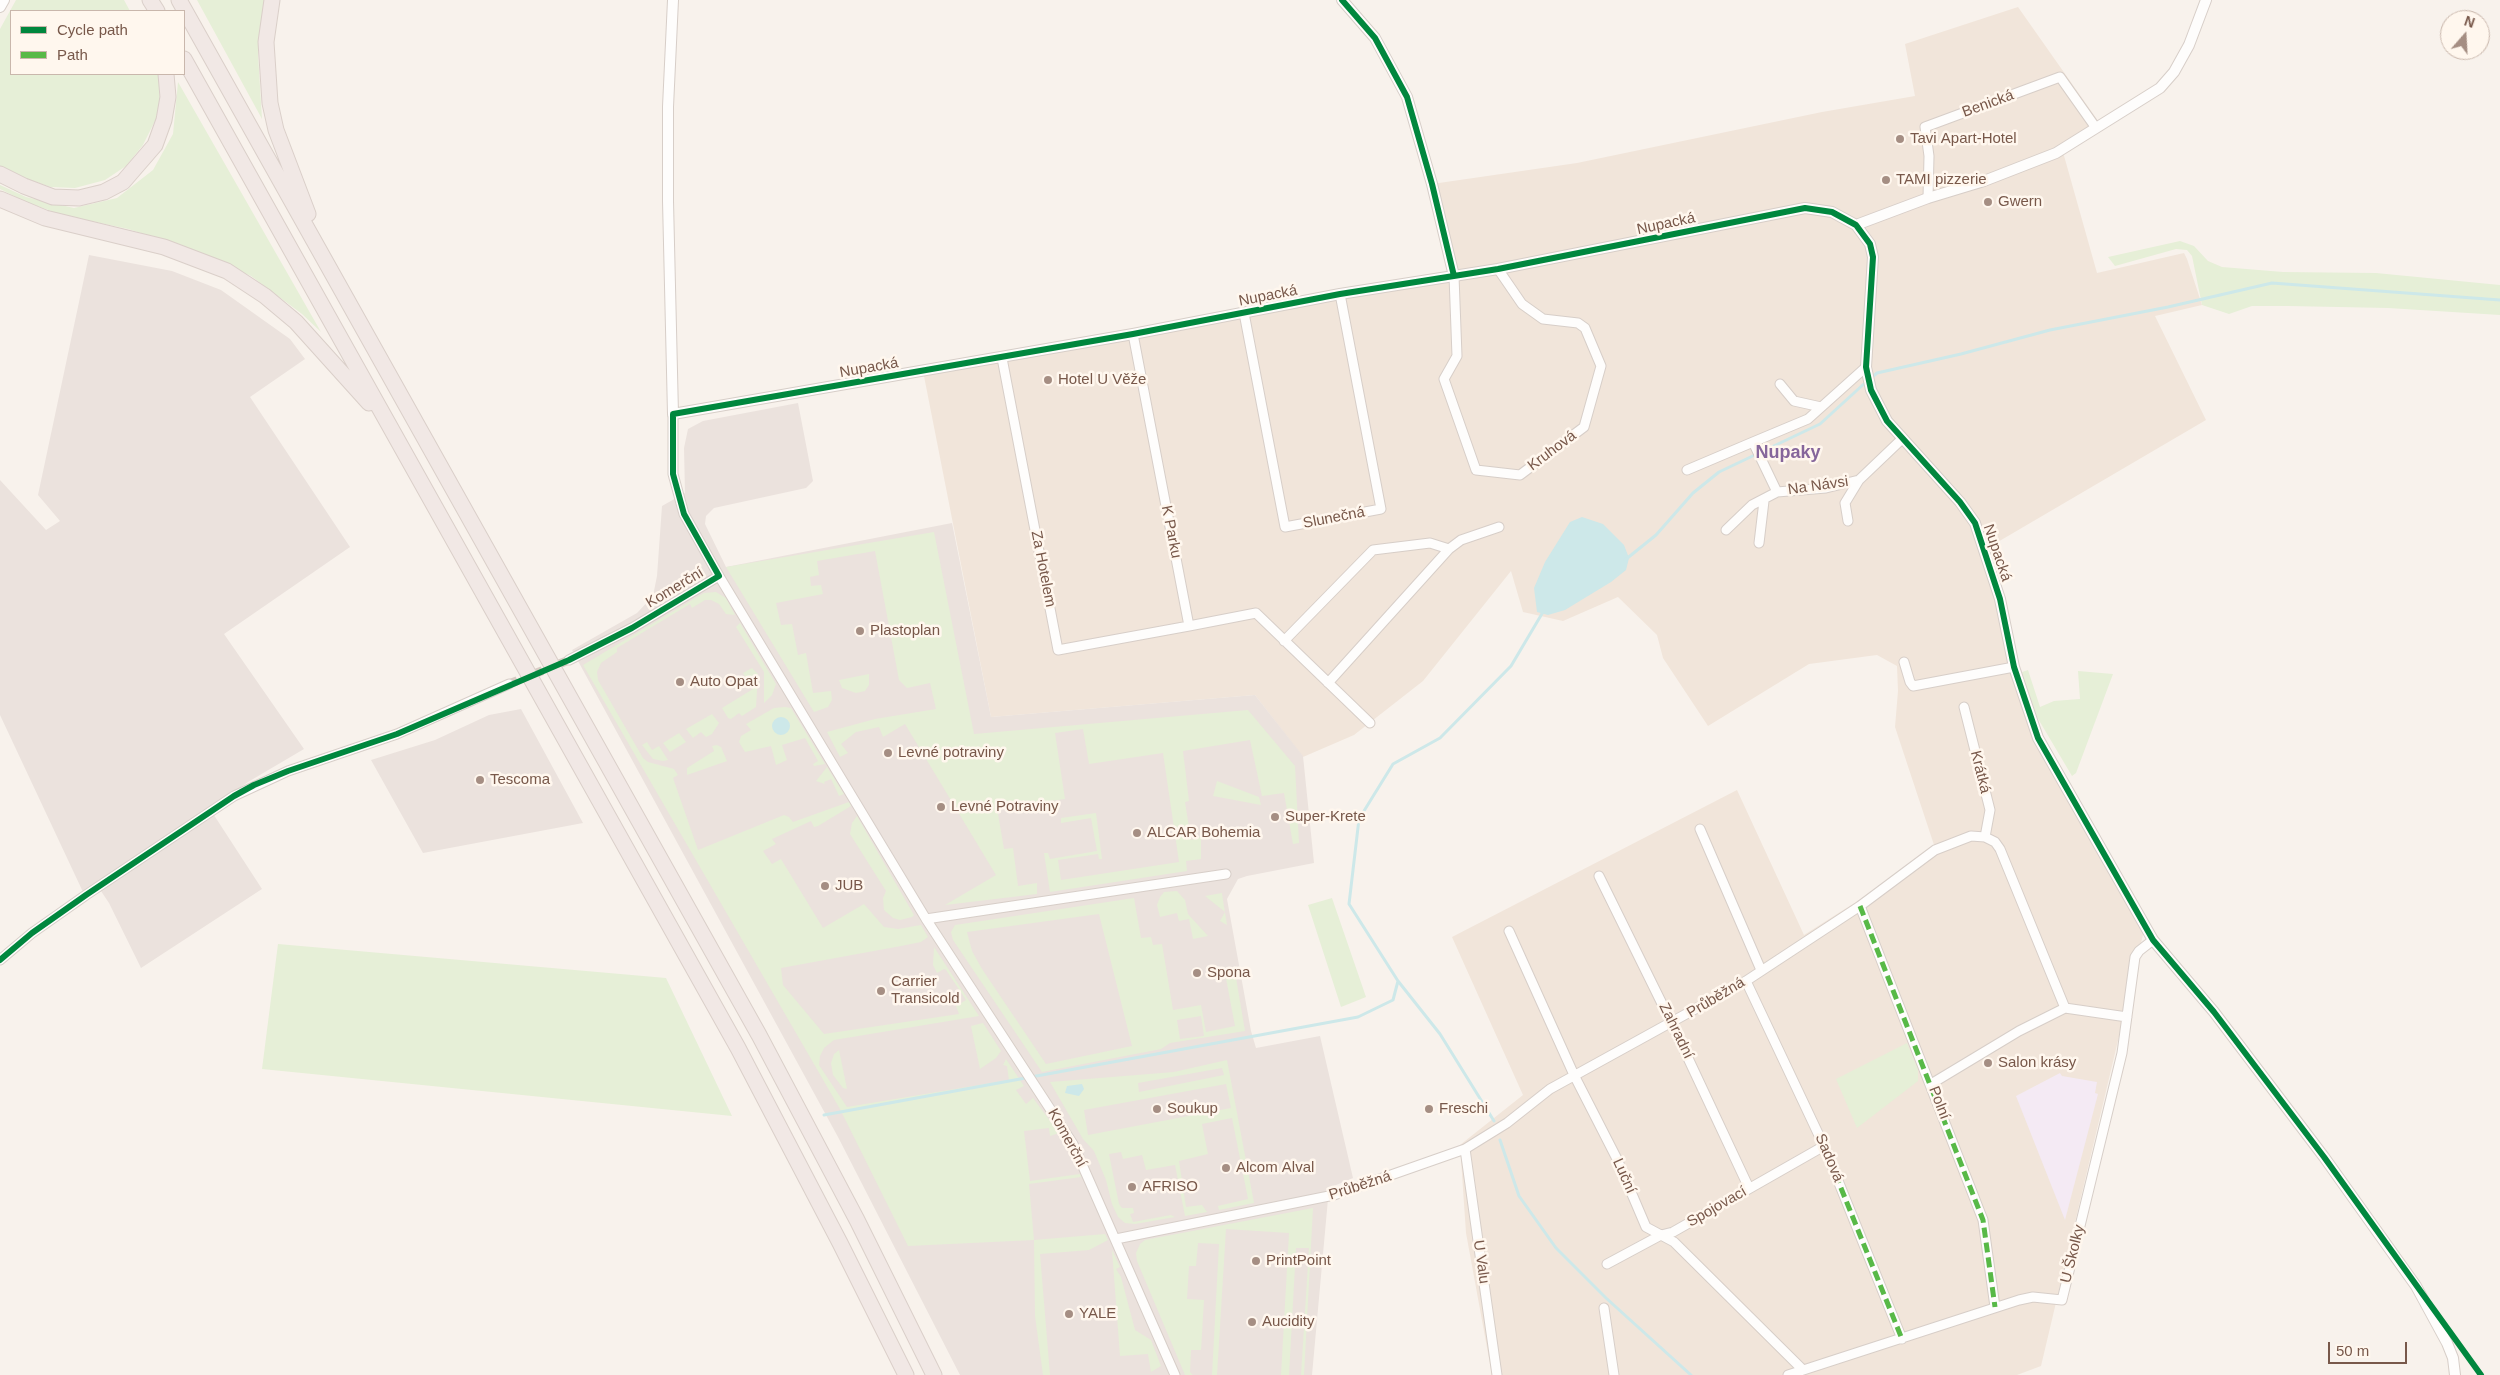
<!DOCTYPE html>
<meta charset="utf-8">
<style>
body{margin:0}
#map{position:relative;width:2500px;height:1375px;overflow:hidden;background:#f8f2ec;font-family:Helvetica,sans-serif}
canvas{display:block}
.legend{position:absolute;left:10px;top:10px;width:175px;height:65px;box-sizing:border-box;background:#fff7ee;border:1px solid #c9b7ac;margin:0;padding:6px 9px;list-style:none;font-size:15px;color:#78584a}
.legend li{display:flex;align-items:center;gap:10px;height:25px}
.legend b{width:25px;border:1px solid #c9b7ac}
.north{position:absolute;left:2440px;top:10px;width:50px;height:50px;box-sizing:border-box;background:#fff7ee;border:1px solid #c9b7ac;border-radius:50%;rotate:19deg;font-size:14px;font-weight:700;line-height:20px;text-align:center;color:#78584a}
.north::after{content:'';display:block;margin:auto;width:18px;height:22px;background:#a58e83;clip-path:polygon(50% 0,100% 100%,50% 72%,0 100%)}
.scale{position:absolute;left:2328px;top:1342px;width:79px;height:22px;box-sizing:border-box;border:2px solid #78584a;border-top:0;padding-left:6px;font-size:15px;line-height:18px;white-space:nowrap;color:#78584a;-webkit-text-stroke:4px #fff7ee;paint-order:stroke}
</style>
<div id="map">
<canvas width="2500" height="1375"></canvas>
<ul class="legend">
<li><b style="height:6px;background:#00873e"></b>Cycle path</li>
<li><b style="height:6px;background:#58b947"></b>Path</li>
</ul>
<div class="north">N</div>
<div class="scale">50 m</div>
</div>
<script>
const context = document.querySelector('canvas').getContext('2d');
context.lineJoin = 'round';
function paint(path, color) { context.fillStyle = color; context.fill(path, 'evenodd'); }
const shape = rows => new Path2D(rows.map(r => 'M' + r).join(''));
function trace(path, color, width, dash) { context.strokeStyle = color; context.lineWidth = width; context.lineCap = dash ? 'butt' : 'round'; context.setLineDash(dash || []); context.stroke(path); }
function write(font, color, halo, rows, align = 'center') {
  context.font = font + ' Helvetica,sans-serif'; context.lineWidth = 5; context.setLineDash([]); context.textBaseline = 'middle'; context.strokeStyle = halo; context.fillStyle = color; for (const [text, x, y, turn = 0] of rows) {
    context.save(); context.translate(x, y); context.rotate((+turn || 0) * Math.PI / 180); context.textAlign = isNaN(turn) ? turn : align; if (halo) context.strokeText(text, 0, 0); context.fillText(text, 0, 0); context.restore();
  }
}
paint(shape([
 [2018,7,2101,125,2061,145,2097,273,2184,253,2187,259,2202,305,2155,316,2206,420,1979,553,2001,609,2033,732,2146,922,2041,1366,2017,1375,1492,1375,1466,1233,1460,1145,1523,1095,1452,937,1737,790,1804,935,1936,851,1895,727,1898,691,1897,666,1877,655,1809,664,1708,726,1663,658,1657,635,1618,597,1563,621,1523,612,1511,571,1423,681,1354,735,1303,757,1255,695,991,717,923,371,1454,276,1432,184,1577,163,1822,112,1915,96,1905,44]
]), '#f1e5da');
paint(shape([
 [89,255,172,271,221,290,290,339,305,359,250,397,350,547,224,634,304,749,248,782,210,809,262,889,141,968,109,903,97,885,83,892,0,715,0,480,46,530,60,521,38,495],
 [798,403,813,481,806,488,714,508,706,516,705,524,726,567,952,523,991,717,1255,695,1303,756,1314,863,1247,876,1238,879,1227,899,1251,1031,1256,1048,1320,1036,1353,1178,1329,1188,1312,1375,960,1375,838,1137,572,650,637,613,653,596,657,576,662,506,685,493,684,448,688,429,703,421],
 [521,709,583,823,423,853,371,760,435,740,489,715]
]), '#ebe2dd');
paint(shape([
 [2060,1073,2062,1076,2097,1082,2095,1093,2098,1094,2065,1220,2016,1096]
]), '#f4eaf4');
paint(shape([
 [16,0,124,0,130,11,11,11,11,74,159,74,160,100,156,119,143,145,126,166,105,180,75,188,51,187,27,179,0,166,0,29],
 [197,0,264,0,258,54,262,119],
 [178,82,321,332,302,314,251,276,189,248,128,229,59,214,24,201,0,189,0,185,26,197,74,208,117,198,153,170,173,134],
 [2180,241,2194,246,2208,261,2222,267,2283,272,2376,273,2500,285,2500,315,2388,308,2288,306,2252,306,2229,314,2202,305,2192,256,2187,250,2176,249,2115,266,2108,257],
 [934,532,974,734,1248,710,1295,766,1299,843,1293,844,1284,793,1262,796,1250,740,1183,751,1189,801,1185,802,1191,840,1201,837,1201,859,1186,861,1187,871,1050,892,1044,853,1048,853,1050,859,1097,851,1091,818,1061,823,1061,818,1096,813,1102,859,1099,859,1098,854,1058,860,1061,880,1179,862,1163,753,1089,764,1083,729,1055,733,1065,799,997,808,1004,849,1013,848,1018,886,1037,883,1037,894,945,905,996,875,905,724,883,737,879,727,856,732,841,744,848,753,840,757,827,732,875,719,936,709,930,683,907,688,899,680,875,551,817,561,819,575,810,577,811,586,821,585,823,594,776,603,781,625,792,624,798,655,806,653,813,693,831,691,832,700,828,707,814,712,726,567],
 [716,592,726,598,735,615,726,614,719,604,711,600,705,600,692,608,690,604,617,648,617,652,601,663,597,672,598,680,643,758,648,762,674,769,678,775,673,778,698,850,784,815,789,817,793,822,849,802,851,806,818,826,814,827,811,821,772,839,776,844,763,851,772,864,781,859,823,928,864,904,884,927,898,929,921,925,928,937,921,942,901,946,781,968,783,985,824,1034,959,1014,956,1006,966,1000,946,970,944,969,937,973,933,965,934,947,979,1016,834,1040,824,1048,820,1056,819,1065,847,1107,1009,1080,1007,1066,1003,1065,1006,1059,1024,1086,1016,1090,1026,1104,1033,1098,1059,1133,1050,1136,1049,1128,1024,1131,1030,1181,1080,1174,1081,1177,1029,1184,1034,1240,1105,1234,1108,1240,1089,1250,1040,1254,1050,1375,1043,1375,1035,1316,1034,1240,908,1246,840,1109,583,665,704,593],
 [740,623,776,684,772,695,764,703,764,672,736,627],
 [752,668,758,674,756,707,742,716,739,713,731,719,728,718,722,708,753,689,743,673],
 [2028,670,2040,707,2054,701,2080,699,2078,671,2113,674,2076,773,2072,776,2037,717,2022,672],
 [869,674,869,685,865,691,856,693,842,688,839,680],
 [785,707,791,708,825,764,814,766,813,764,818,761,805,738,782,745,787,760,776,765,771,746,745,752,739,742,741,736,751,730,746,724,774,708],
 [712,714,719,723,712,734,706,737,701,732,693,738,686,729],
 [679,733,686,742,670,752,663,743],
 [647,742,652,750,659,746,668,760,663,761,653,759,642,745],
 [717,745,721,747,727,761,687,775,687,768,714,751,712,746],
 [827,767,844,794,839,796,831,779,824,782,825,784,816,781],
 [1217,781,1259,797,1261,805,1213,796],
 [857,816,914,915,912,917,900,920,893,918,884,910,883,898,886,891,850,834,852,823],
 [1177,891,1185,900,1188,914,1208,936,1193,939,1189,919,1179,921,1177,913,1160,917,1157,905,1160,897,1164,892],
 [1222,893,1222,894,1227,925,1220,921,1225,912,1205,896],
 [1134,898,1141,938,1151,937,1153,945,1162,944,1173,1010,1201,1005,1206,1032,1235,1026,1225,973,1235,972,1245,1031,1170,1043,1161,1049,1042,1072,953,940,951,932,955,925],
 [1099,914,1132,1046,1046,1064,982,969,972,951,967,932],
 [1201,1016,1204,1036,1180,1039,1177,1020],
 [1332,898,1366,997,1341,1007,1308,905],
 [278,944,666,978,732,1116,262,1069],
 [983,1023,1001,1051,996,1058,980,1069,971,1026],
 [1907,1043,1918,1070,1918,1081,1857,1128,1836,1079],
 [839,1050,847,1089,843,1088,833,1075,831,1063,834,1054],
 [1227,1060,1254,1203,1219,1210,1218,1206,1248,1199,1232,1118,1202,1124,1208,1154,1179,1161,1186,1207,1202,1205,1207,1212,1185,1216,1175,1165,1146,1170,1142,1155,1123,1159,1121,1152,1109,1154,1119,1204,1122,1208,1133,1208,1134,1213,1130,1214,1133,1222,1171,1215,1175,1217,1135,1224,1125,1223,1118,1217,1112,1204,1106,1180,1094,1151,1083,1139,1050,1082,1174,1072],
 [1222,1068,1224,1075,1139,1092,1138,1083],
 [1226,1084,1231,1108,1088,1135,1084,1110],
 [1313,1208,1304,1375,1301,1375,1309,1248,1296,1248,1289,1375,1281,1375,1289,1233,1226,1229,1217,1375,1212,1375,1219,1244,1198,1243,1196,1266,1189,1266,1187,1299,1204,1300,1201,1350,1191,1350,1190,1372,1193,1375,1185,1375,1137,1261,1136,1253,1140,1244,1145,1240],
 [1112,1250,1120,1267,1116,1269,1121,1277,1135,1330,1151,1340,1161,1366,1151,1372,1148,1354,1120,1356]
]), '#e6efd7');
paint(shape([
 [1582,517,1603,524,1624,545,1629,558,1626,570,1611,582,1565,610,1548,615,1537,612,1534,588,1545,562,1570,522],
 '772 726a9 9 0 1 1 18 0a9 9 0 1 1-18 0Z',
 [1082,1084,1084,1089,1079,1096,1065,1093,1067,1086]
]), '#cde8e9');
trace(shape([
 [1871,378,1877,373,1961,354,2050,330,2168,307,2272,283,2500,300],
 [1625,560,1656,535,1693,493,1719,472,1820,424,1866,382],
 [1398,981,1440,1034,1494,1121],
 [824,1115,1358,1017,1393,1000,1398,981,1349,904,1359,819,1393,764,1440,738,1511,666,1543,612],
 [1500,1140,1519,1196,1556,1248,1606,1298,1691,1375]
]), '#cde8e9', 3);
trace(shape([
 [509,684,569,660]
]), '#d8ccc4', 9, [9, 4.5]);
const minor = shape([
 [1928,198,1929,156,1925,127,2060,77,2096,128],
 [1454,276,1457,356,1444,379,1476,470,1520,475,1584,427,1601,366,1585,328,1578,323,1543,319,1522,304,1498,269],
 [1244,313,1285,527,1381,509,1340,294],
 [1133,334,1189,626,1256,613,1370,723],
 [1002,358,1058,650,1189,626],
 [1780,384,1794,401,1821,407],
 [1687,470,1753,442],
 [1777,492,1753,442,1808,419,1866,367],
 [1848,521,1845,503,1859,480,1902,439],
 [1726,530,1752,505,1777,492,1826,488,1859,480],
 [1759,543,1764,501],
 [719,576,926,919,1073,1144,1175,1375],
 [1284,641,1373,550,1430,543,1449,549],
 [569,660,632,628,719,576,684,514,673,474,673,414],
 [1904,662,1910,682,1913,686,2014,667],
 [1328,683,1449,549,1461,540,1499,527],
 [1964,707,1990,810,1985,837],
 [1700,829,1761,970],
 [1599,876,1672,1024,1749,1188],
 [1860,906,1983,1220,1995,1307],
 [926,919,1226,874],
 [1509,931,1574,1075,1617,1159,1646,1227,1674,1242,1803,1370],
 [0,960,32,933,86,895,234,796,288,771,397,734,509,684],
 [1746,981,1824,1146,1902,1339],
 [2065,1008,2127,1017],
 [1931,1084,2019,1031,2065,1008],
 [1465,1149,1497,1375],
 [1116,1239,1334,1195,1465,1149,1507,1123,1550,1089,1746,981,1860,906,1935,850,1971,836,1985,837,1995,842,2000,849,2065,1008],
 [1607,1264,1661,1235,1673,1232,1824,1146],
 [1604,1308,1614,1375],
 [1788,1375,2019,1300,2033,1297,2062,1300,2122,1053,2135,957,2139,951,2153,940]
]);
const tertiary = shape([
 [673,0,668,107,668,201,673,414,1133,334,1340,294,1498,269,1805,208,1832,212,1856,225,1870,244,1873,257,1866,367,1871,390,1887,421,1960,502,1975,523,2000,599,2014,667,2038,738,2153,940,2214,1012,2324,1157,2416,1286,2447,1343,2453,1358,2455,1375],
 [1342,0,1375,38,1407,97,1432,184,1454,276],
 [0,7,4,0],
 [1856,225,1928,198,1984,181,2056,153,2160,88,2174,72,2189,45,2206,0]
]);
const motorway = shape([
 [150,0,157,11],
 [179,0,759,1035,857,1220,934,1375],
 [272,0,266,42,270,103,276,130,308,214],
 [184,59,738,1048,840,1243,906,1375],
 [0,174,24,186,53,197,79,198,104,192,123,182,155,145,164,120,168,97,166,74],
 [0,199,45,218,164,247,227,271,265,296,296,322,369,403]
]);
trace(minor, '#d7cec8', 11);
trace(tertiary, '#d7cec8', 12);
trace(motorway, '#dacfc9', 17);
trace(minor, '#fefdfc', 9);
trace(tertiary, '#fefdfc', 10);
trace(motorway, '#f1e8e5', 15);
trace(shape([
 [1860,906,1983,1220,1995,1307],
 [1824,1146,1902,1339]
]), '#58b947', 5, [10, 5]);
trace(shape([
 [1342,0,1375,38,1407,97,1432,184,1454,276],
 [0,960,32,933,86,895,234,796,254,785,288,771,397,734,569,660,632,628,719,576,684,514,673,474,673,414,1133,334,1340,294,1498,269,1805,208,1832,212,1856,225,1870,244,1873,257,1866,367,1871,390,1887,421,1960,502,1975,523,2000,599,2014,667,2038,738,2153,940,2214,1012,2324,1157,2481,1375]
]), '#00873e', 6);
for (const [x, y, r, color] of [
 [1900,139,5,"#a58e83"],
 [1886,180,5,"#a58e83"],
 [1988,202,5,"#a58e83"],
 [1048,380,5,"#a58e83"],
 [860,631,5,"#a58e83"],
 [680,682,5,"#a58e83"],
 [888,753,5,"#a58e83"],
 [480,780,5,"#a58e83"],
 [941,807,5,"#a58e83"],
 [1275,817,5,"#a58e83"],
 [1137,833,5,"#a58e83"],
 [825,886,5,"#a58e83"],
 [1197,973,5,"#a58e83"],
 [881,991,5,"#a58e83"],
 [1988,1063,5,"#a58e83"],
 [1157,1109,5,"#a58e83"],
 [1429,1109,5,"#a58e83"],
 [1226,1168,5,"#a58e83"],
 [1132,1187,5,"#a58e83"],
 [1256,1261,5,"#a58e83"],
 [1069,1314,5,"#a58e83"],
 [1252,1322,5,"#a58e83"]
]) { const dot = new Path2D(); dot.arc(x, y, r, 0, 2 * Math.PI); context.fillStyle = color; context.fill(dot); trace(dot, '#fff7ee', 2); }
write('15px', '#78584a', '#fff7ee', [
 ["Benická",1988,104,-20],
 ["Nupacká",1666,224,-12],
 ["Nupacká",1268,296,-11],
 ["Nupacká",869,368,-10],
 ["Kruhová",1552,451,-37],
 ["Na Návsi",1818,486,-8],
 ["Slunečná",1334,518,-11],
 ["K Parku",1171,532,79],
 ["Nupacká",1997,553,71],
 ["Za Hotelem",1043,569,79],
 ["Komerční",675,588,-31],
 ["Krátká",1980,772,76],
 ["Průběžná",1716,998,-31],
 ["Zahradní",1676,1031,64],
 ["Polní",1939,1103,69],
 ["Komerční",1067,1138,61],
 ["Sadová",1829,1158,67],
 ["Luční",1624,1176,66],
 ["Průběžná",1360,1186,-18],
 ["Spojovací",1717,1207,-30],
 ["U Školky",2073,1254,-76],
 ["U Valu",1481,1262,82]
]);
write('15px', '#78584a', '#fff7ee', [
 ["Tavi Apart-Hotel",1910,139],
 ["TAMI pizzerie",1896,180],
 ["Gwern",1998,202],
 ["Hotel U Věže",1058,380],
 ["Plastoplan",870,631],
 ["Auto Opat",690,682],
 ["Levné potraviny",898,753],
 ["Tescoma",490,780],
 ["Levné Potraviny",951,807],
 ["Super-Krete",1285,817],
 ["ALCAR Bohemia",1147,833],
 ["JUB",835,886],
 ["Spona",1207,973],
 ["Carrier",891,982],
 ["Transicold",891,999],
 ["Salon krásy",1998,1063],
 ["Soukup",1167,1109],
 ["Freschi",1439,1109],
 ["Alcom Alval",1236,1168],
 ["AFRISO",1142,1187],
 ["PrintPoint",1266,1261],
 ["YALE",1079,1314],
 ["Aucidity",1262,1322]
], 'left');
write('bold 18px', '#86669b', '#fff7ee', [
 ["Nupaky",1788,453]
]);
</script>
